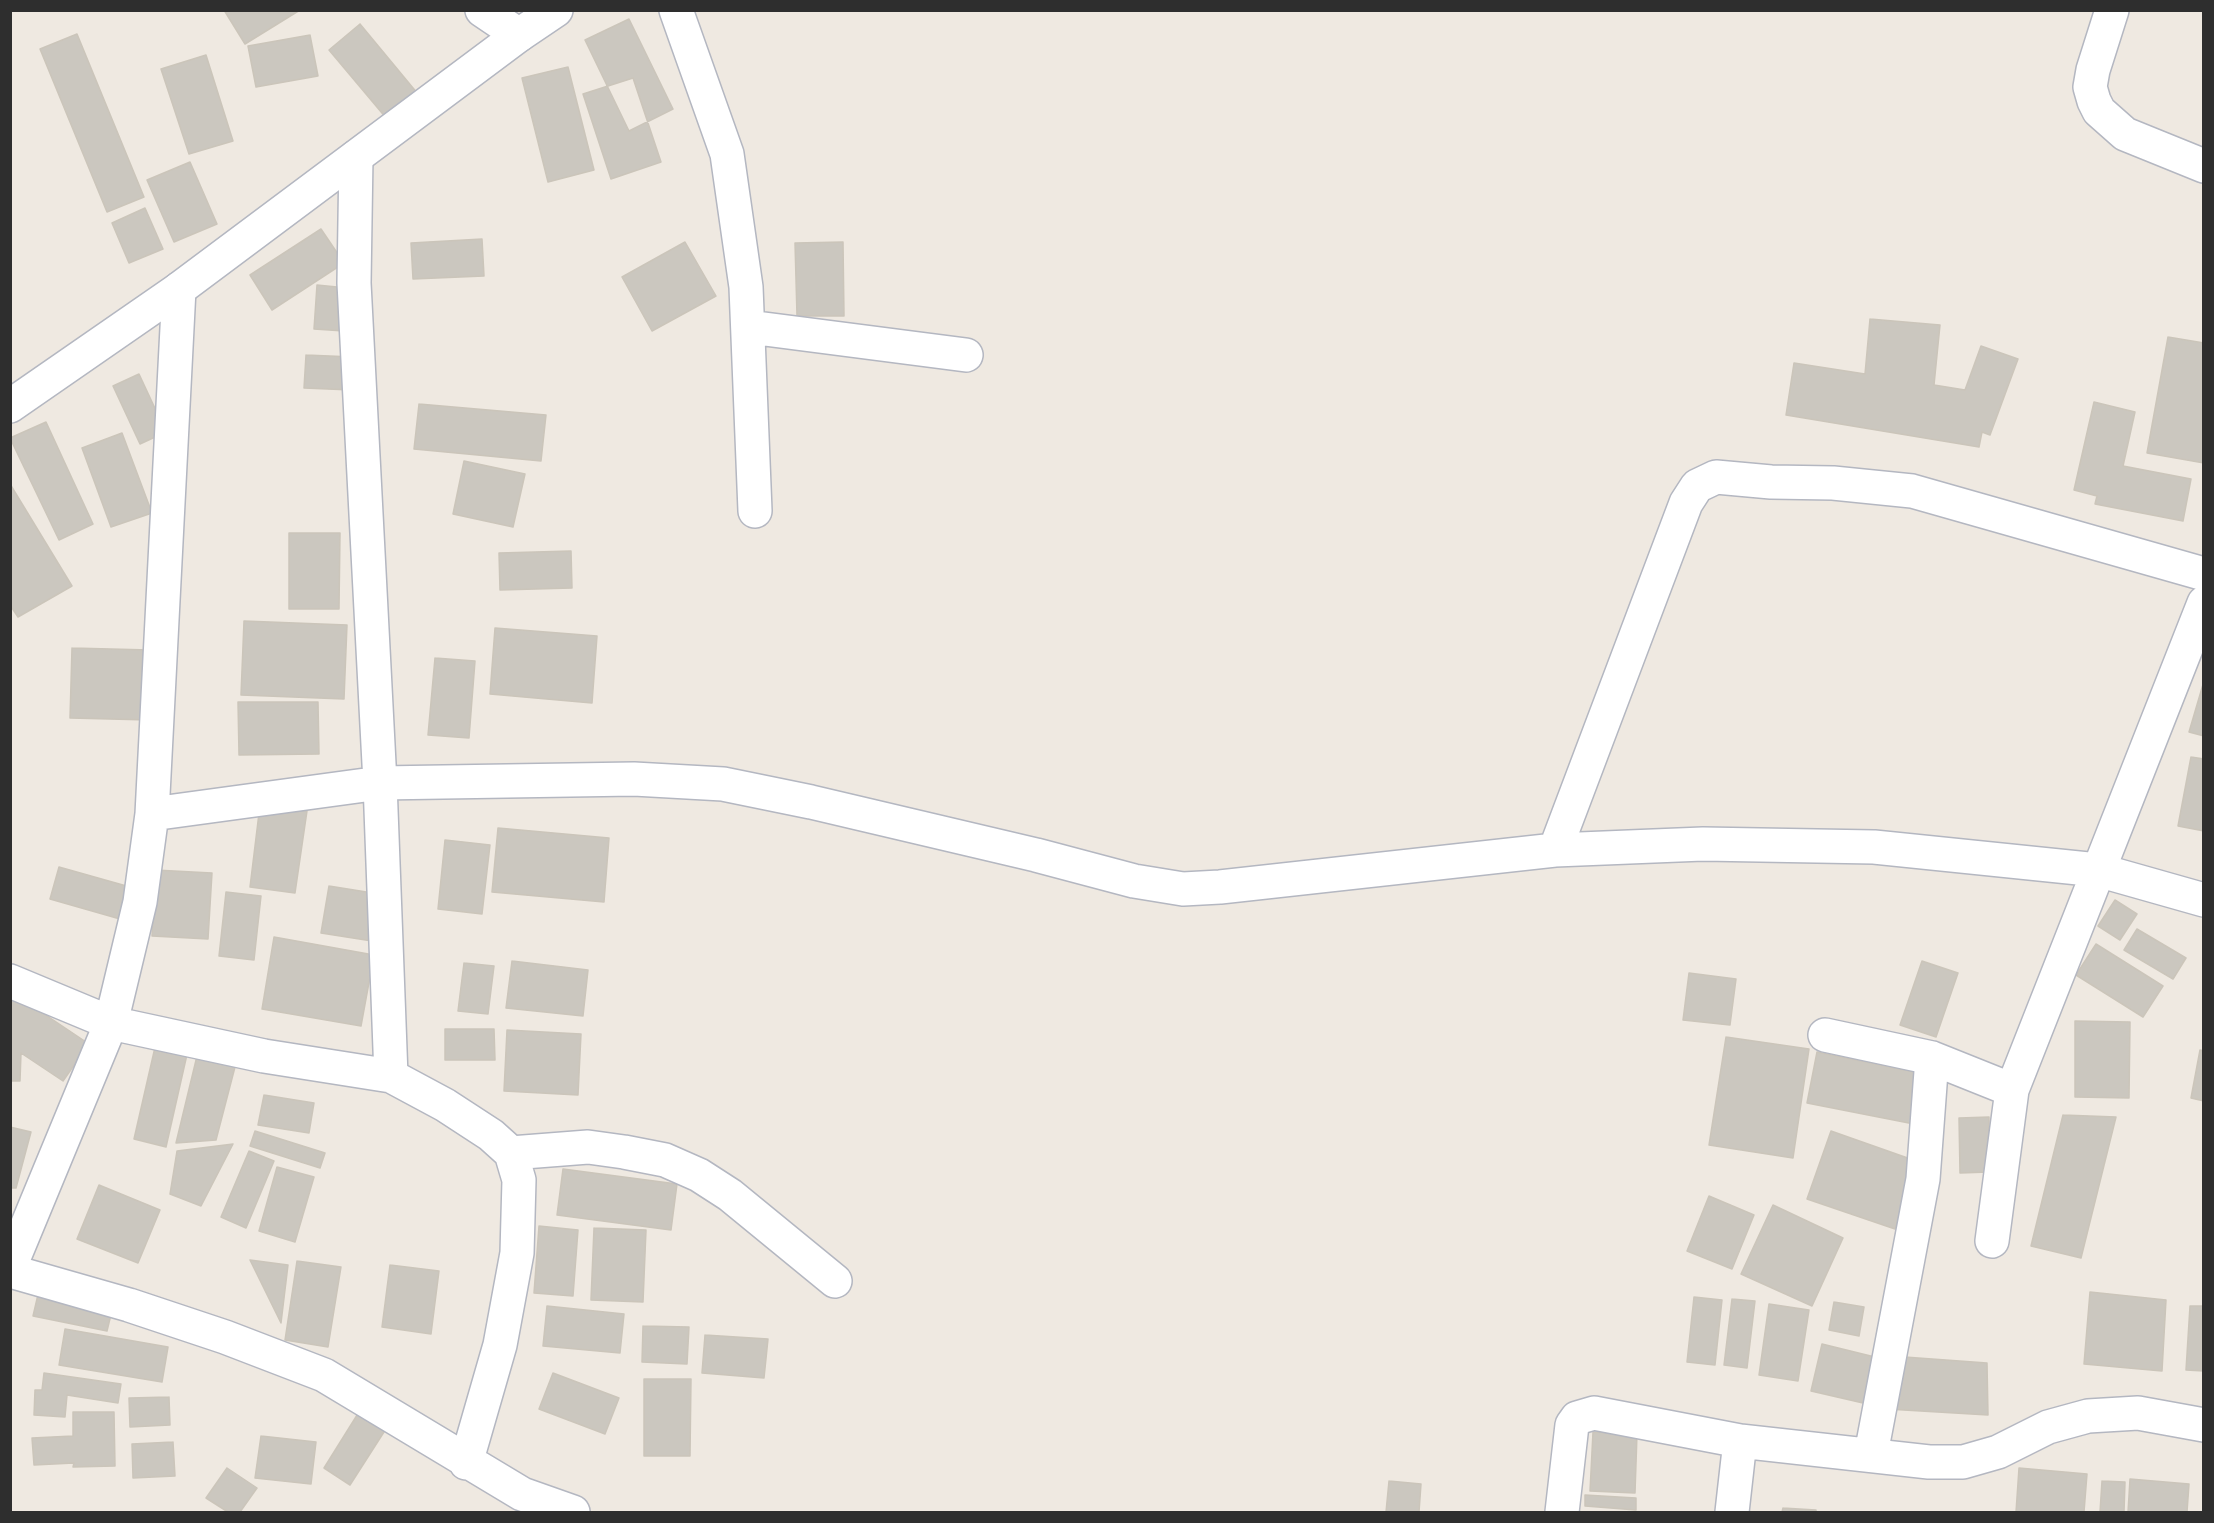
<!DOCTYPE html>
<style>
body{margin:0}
#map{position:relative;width:2214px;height:1523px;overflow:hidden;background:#efe9e1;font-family:Manrope,sans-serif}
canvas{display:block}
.frame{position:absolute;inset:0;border:12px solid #2e2e2e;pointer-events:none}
</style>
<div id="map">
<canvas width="2214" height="1523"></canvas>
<div class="frame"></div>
</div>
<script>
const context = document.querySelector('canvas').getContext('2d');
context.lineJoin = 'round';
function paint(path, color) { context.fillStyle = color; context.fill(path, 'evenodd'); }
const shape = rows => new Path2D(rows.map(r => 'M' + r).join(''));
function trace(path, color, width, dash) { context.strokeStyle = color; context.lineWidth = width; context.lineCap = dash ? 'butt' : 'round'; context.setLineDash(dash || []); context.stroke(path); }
const building = shape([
 [224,10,300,10,245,44,224,10],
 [629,19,673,109,629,131,585,40,629,19],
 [360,24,418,94,387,119,329,50,360,24],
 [77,34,144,197,107,212,40,49,77,34],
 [310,35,318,76,256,87,248,46,310,35],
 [206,55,233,141,189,154,161,69,206,55],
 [568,67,594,170,548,182,522,78,568,67],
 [633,78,661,162,611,179,583,94,633,78],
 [190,162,217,224,174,242,147,180,190,162],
 [145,208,163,249,129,263,112,223,145,208],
 [321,229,344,263,272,310,250,275,321,229],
 [482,239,484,276,413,279,411,243,482,239],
 [685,242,716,296,652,331,622,277,685,242],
 [843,242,844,316,797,316,795,243,843,242],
 [317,285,347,288,344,331,314,329,317,285],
 [1870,319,1940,325,1934,385,1965,390,1981,346,2018,359,1990,435,1982,432,1979,447,1786,415,1794,363,1865,374,1870,319],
 [2168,337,2204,343,2204,463,2147,453,2168,337],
 [306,355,353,357,351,390,304,388,306,355],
 [139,374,166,432,140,444,113,386,139,374],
 [2094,402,2135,412,2123,466,2191,479,2183,521,2095,504,2097,496,2074,490,2094,402],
 [419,404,546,415,541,461,414,449,419,404],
 [46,422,93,524,59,540,10,438,46,422],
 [122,433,152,513,111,527,82,448,122,433],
 [464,461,525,474,513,527,453,514,464,461],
 [10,484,72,586,18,617,10,605,10,484],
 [289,533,340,533,339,609,289,609,289,533],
 [571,551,572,588,500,590,499,553,571,551],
 [244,621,347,625,344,699,241,695,244,621],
 [495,628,597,636,592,703,490,694,495,628],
 [72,648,150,650,149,720,70,718,72,648],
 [435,658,475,661,469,738,428,735,435,658],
 [2204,681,2204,736,2189,732,2204,681],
 [238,702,318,702,319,754,239,755,238,702],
 [2191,757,2204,759,2204,831,2178,826,2191,757],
 [260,805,307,811,295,893,250,887,260,805],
 [498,828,609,838,604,902,492,892,498,828],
 [445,840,490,845,482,914,438,909,445,840],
 [59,867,130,887,120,919,50,899,59,867],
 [155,870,212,873,208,939,152,936,155,870],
 [329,886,379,894,372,941,321,933,329,886],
 [226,892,261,896,254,960,219,956,226,892],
 [2115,900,2137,914,2120,940,2098,926,2115,900],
 [2137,929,2186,958,2173,979,2124,950,2137,929],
 [274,937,374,955,361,1026,262,1009,274,937],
 [2096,944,2163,986,2143,1017,2076,975,2096,944],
 [512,961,588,970,583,1016,506,1008,512,961],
 [1922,961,1958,973,1936,1037,1900,1025,1922,961],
 [464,963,494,966,488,1014,458,1011,464,963],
 [1689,973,1736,979,1730,1025,1683,1020,1689,973],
 [16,995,89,1044,63,1081,21,1053,20,1081,10,1081,10,1004,16,995],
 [2075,1021,2130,1022,2129,1098,2075,1097,2075,1021],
 [445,1029,494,1029,495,1060,445,1060,445,1029],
 [507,1030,581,1034,578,1095,504,1091,507,1030],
 [1726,1037,1809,1049,1793,1158,1709,1145,1726,1037],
 [156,1043,188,1050,166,1147,134,1139,156,1043],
 [2200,1050,2204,1051,2204,1101,2191,1098,2200,1050],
 [1817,1052,1929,1075,1919,1125,1807,1103,1817,1052],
 [197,1056,235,1067,216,1140,176,1143,197,1056],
 [264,1095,314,1103,309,1133,258,1125,264,1095],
 [2063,1115,2116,1117,2081,1258,2031,1246,2063,1115],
 [1989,1117,1989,1172,1960,1173,1959,1118,1989,1117],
 [10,1127,31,1132,16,1188,10,1188,10,1127],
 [255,1131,325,1153,320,1168,250,1146,255,1131],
 [1831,1131,1919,1162,1895,1229,1807,1199,1831,1131],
 [233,1144,201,1206,170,1194,177,1151,233,1144],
 [249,1151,274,1161,246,1228,221,1217,249,1151],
 [277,1167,314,1177,295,1242,259,1231,277,1167],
 [563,1169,677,1184,671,1230,557,1215,563,1169],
 [99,1185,160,1210,138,1263,77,1239,99,1185],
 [1709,1196,1754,1215,1732,1269,1687,1251,1709,1196],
 [1773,1205,1843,1238,1812,1306,1741,1274,1773,1205],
 [539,1226,578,1230,573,1296,534,1293,539,1226],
 [594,1228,646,1230,643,1302,591,1300,594,1228],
 [250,1260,288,1265,281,1323,250,1260],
 [297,1261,341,1267,328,1347,285,1340,297,1261],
 [390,1265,439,1271,431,1334,382,1327,390,1265],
 [40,1286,114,1302,107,1331,33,1316,40,1286],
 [2090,1292,2166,1300,2162,1371,2084,1364,2090,1292],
 [1694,1297,1722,1300,1715,1365,1687,1362,1694,1297],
 [1732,1299,1755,1301,1747,1368,1724,1365,1732,1299],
 [1834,1302,1864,1307,1859,1336,1829,1330,1834,1302],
 [1769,1304,1809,1310,1798,1381,1759,1375,1769,1304],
 [547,1306,624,1314,620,1353,543,1346,547,1306],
 [2190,1306,2204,1306,2204,1371,2186,1370,2190,1306],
 [643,1326,689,1327,687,1364,642,1362,643,1326],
 [65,1329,168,1347,162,1382,59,1365,65,1329],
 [705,1335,768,1339,764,1378,702,1373,705,1335],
 [1822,1344,1887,1360,1876,1406,1811,1391,1822,1344],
 [1891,1356,1987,1363,1988,1415,1887,1409,1891,1356],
 [44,1373,121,1384,118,1403,67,1395,65,1417,34,1415,35,1390,42,1390,44,1373],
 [553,1373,619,1398,605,1434,539,1409,553,1373],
 [644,1379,691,1379,690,1456,644,1456,644,1379],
 [169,1397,170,1425,130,1427,129,1398,169,1397],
 [364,1404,391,1421,350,1485,324,1468,364,1404],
 [73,1412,114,1412,115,1466,73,1467,74,1463,34,1465,32,1438,73,1436,73,1412],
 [1593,1432,1637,1434,1635,1493,1590,1491,1593,1432],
 [261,1436,316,1442,311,1484,255,1478,261,1436],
 [173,1442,175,1476,133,1478,132,1444,173,1442],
 [227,1468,257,1488,240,1512,228,1512,206,1498,227,1468],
 [2019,1468,2087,1474,2084,1512,2016,1512,2019,1468],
 [2130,1479,2189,1484,2187,1512,2128,1512,2130,1479],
 [1389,1481,1421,1484,1419,1512,1386,1512,1389,1481],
 [2102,1481,2125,1482,2124,1512,2100,1512,2102,1481],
 [1585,1495,1636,1498,1636,1510,1585,1506,1585,1495],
 [1783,1508,1816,1510,1816,1512,1782,1512,1783,1508]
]);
paint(building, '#cbc7bf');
trace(building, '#cbc5ba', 1.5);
const street = shape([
 [482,10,519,35],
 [676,10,727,154,746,287,755,511],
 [2112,10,2093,70,2090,87,2094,101,2099,111,2125,134,2204,166],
 [356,157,354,283,380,783,391,1076],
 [749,327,966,355],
 [152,814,380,783,634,779,723,784,811,802,1036,855,1134,881,1183,889,1220,887,1555,850,1703,844,1874,847,2098,870,2204,900],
 [1555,850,1686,503,1697,486,1716,477,1771,482,1833,483,1912,491,2204,574],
 [10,981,111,1023,264,1056,391,1076,445,1105,491,1135,511,1153,519,1180,517,1253,500,1345,466,1463],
 [1825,1035,1932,1058,2012,1090],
 [511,1153,588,1147,624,1152,665,1160,699,1175,730,1195,835,1281],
 [1992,1241,2012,1090,2204,603],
 [10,1267,111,1023,140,902,152,814,179,289],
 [10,1271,129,1305,225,1337,324,1375,522,1494,573,1512],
 [1871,1454,1923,1179,1932,1058],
 [1562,1512,1572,1425,1577,1418,1594,1413,1740,1441,1929,1462,1963,1462,1998,1452,2048,1427,2088,1416,2138,1413,2204,1425],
 [1732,1512,1740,1441]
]);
const secondary = shape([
 [10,406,179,289,519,35,556,10]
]);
trace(street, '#b4b7c1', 36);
trace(secondary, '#b4b7c1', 36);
trace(street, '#fff', 33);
trace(secondary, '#fff', 33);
</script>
